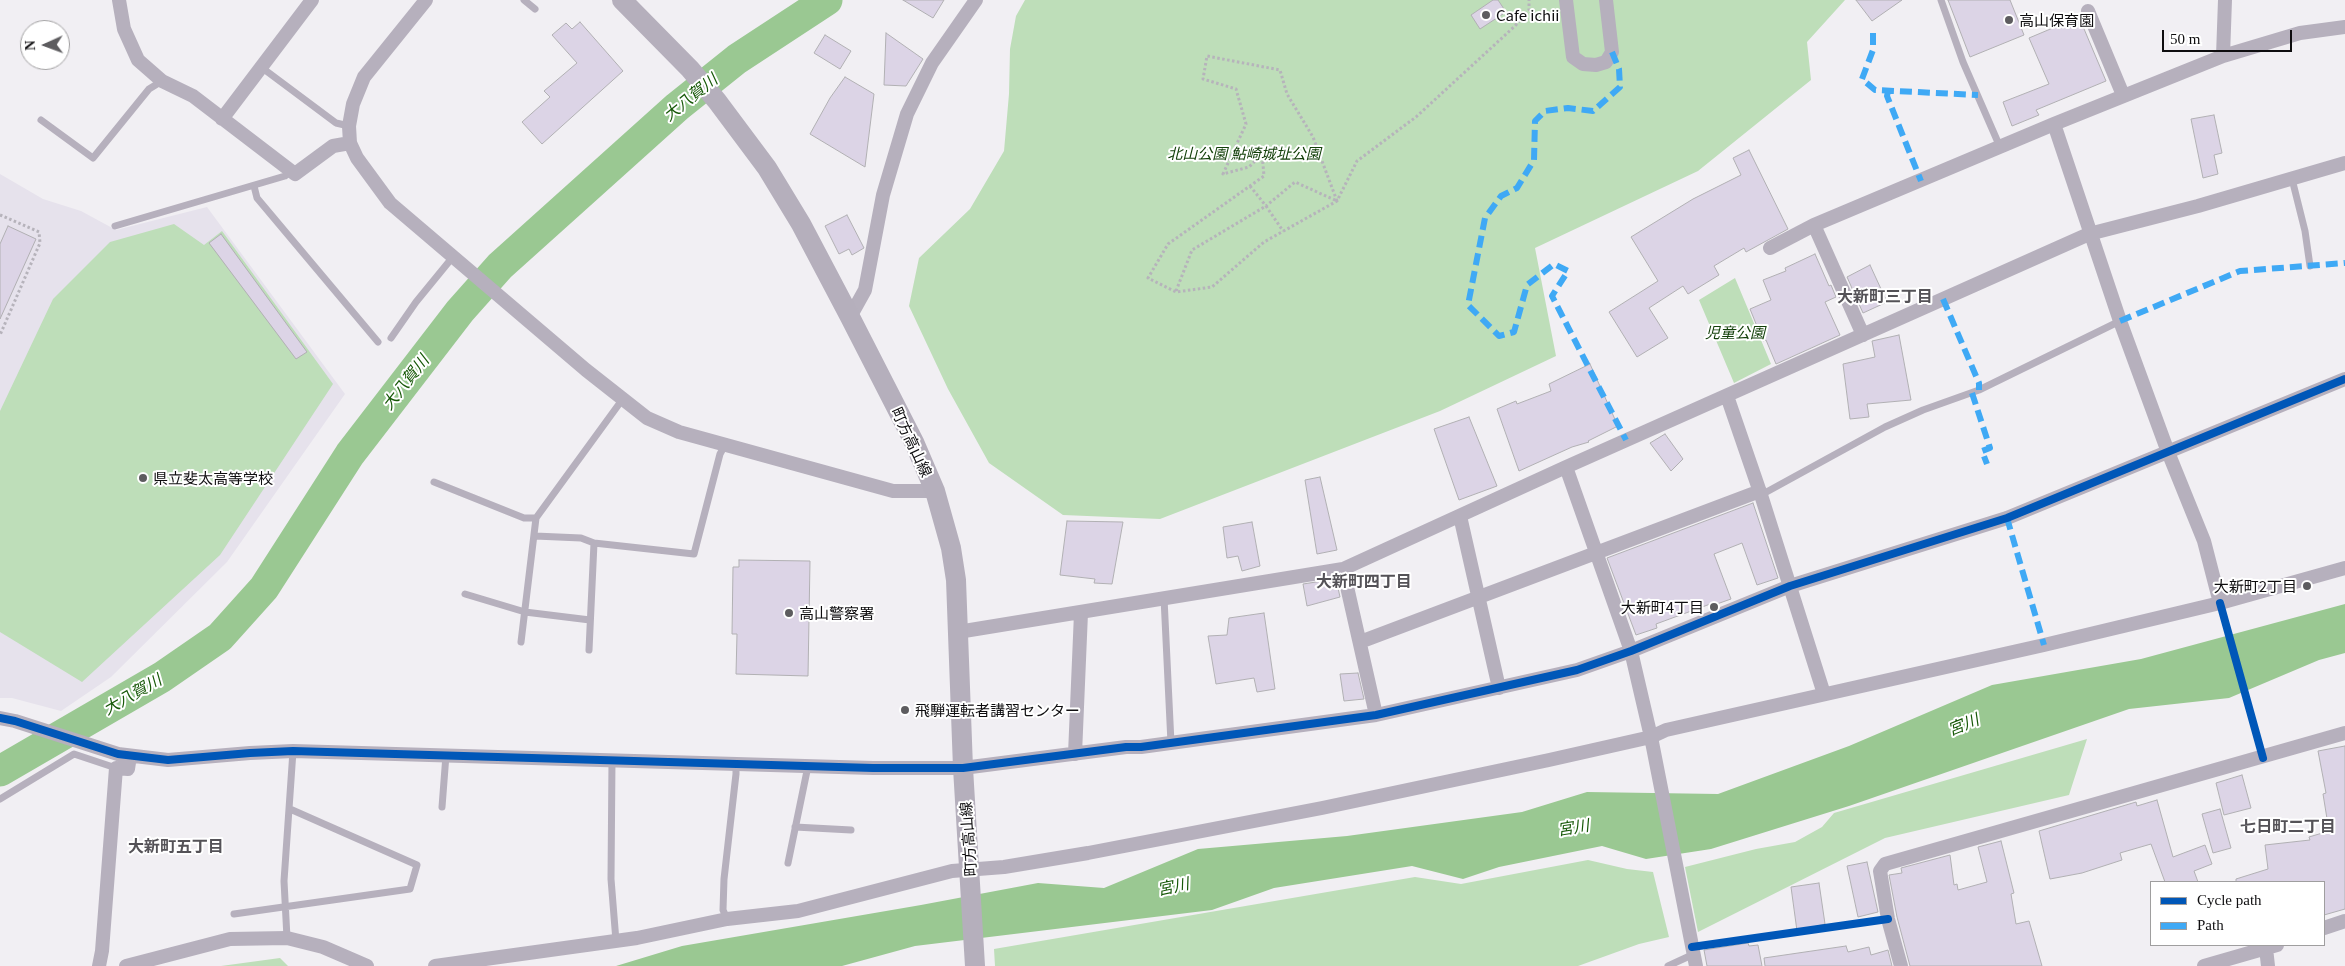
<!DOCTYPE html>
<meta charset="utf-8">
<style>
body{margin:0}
#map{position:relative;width:2345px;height:966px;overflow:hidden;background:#f1eff3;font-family:Georgia,serif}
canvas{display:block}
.legend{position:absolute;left:2150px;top:881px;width:175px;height:65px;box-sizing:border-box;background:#fff;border:1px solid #9f9e9f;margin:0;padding:6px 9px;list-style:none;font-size:15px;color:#0e0d0f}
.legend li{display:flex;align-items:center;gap:10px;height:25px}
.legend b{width:25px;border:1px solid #9f9e9f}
.north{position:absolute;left:20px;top:20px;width:50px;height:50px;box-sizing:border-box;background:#fff;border:1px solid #9f9e9f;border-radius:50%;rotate:268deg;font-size:14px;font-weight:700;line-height:20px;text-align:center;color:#0e0d0f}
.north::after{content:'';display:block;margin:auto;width:18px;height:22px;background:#5d5c5f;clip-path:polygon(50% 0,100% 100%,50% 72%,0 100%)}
.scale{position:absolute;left:2162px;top:30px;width:130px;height:22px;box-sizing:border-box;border:2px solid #0e0d0f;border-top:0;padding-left:6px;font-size:15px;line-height:18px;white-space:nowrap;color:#0e0d0f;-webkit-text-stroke:4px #fff;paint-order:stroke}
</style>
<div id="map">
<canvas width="2345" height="966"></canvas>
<ul class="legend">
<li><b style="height:6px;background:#0057b8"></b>Cycle path</li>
<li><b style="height:6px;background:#3fa9f5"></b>Path</li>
</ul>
<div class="north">N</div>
<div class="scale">50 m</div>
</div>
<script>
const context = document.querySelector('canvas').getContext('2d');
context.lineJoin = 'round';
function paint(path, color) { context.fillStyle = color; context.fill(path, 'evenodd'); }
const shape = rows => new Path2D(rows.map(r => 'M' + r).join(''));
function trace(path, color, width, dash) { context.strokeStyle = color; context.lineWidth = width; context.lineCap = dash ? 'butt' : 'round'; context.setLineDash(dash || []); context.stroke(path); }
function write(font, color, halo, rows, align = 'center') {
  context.font = font + ' Georgia,"Noto Sans JP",serif'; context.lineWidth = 4; context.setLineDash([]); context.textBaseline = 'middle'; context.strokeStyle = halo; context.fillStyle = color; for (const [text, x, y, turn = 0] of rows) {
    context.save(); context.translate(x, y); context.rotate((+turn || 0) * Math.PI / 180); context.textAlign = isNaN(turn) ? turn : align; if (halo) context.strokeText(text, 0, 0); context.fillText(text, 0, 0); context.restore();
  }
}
paint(shape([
 [0,174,43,199,81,211,116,230,207,207,345,394,227,562,111,677,61,711,12,698,0,698]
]), '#e6e2ec');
paint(shape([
 [1025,0,1845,0,1807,42,1811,80,1698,171,1535,248,1556,356,1440,411,1160,519,1063,515,989,463,948,389,909,306,919,258,970,209,1004,151,1009,94,1010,49,1016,16],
 [174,224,204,245,222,231,333,384,220,555,82,682,0,632,0,411,53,299,110,242],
 [1735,278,1771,364,1734,383,1699,300],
 [2087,739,2069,795,1885,838,1698,932,1685,867,1756,849,1795,842,1822,827,1834,813],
 [1588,860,1627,869,1653,872,1669,937,1639,944,1578,966,995,966,994,949,1415,877,1461,884],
 [280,958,288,966,221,966]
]), '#bedeb9');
paint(shape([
 [2345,604,2345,653,2319,660,2229,698,2129,709,1849,806,1711,849,1646,859,1602,846,1499,867,1463,879,1412,866,1274,888,1212,910,915,946,842,966,616,966,682,946,921,905,1038,883,1104,888,1198,849,1347,836,1522,812,1587,792,1718,794,1849,746,1992,685,2141,659]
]), '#9ac892');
trace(shape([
 [0,771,162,677,220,637,264,588,350,454,460,311,500,266,677,107,737,59,827,0]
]), '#9ac892', 31);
const building = shape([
 [903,0,944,0,933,18,903,0],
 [1493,0,1498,0,1506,12,1480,29,1471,15,1493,0],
 [1856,0,1902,0,1872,21,1856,0],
 [1948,0,2010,0,2024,35,1970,57,1948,0],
 [2079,17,2106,81,2036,110,2039,115,2012,126,2003,102,2049,84,2029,38,2079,17],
 [580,22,623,71,542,144,522,122,550,97,544,91,577,63,552,35,566,23,572,29,580,22],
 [886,33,923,59,906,86,884,85,886,33],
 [825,35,851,51,840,69,814,53,825,35],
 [845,77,874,94,865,167,810,134,830,98,845,77],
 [2214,115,2222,153,2214,155,2218,174,2203,178,2191,119,2214,115],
 [1749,150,1788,229,1746,252,1744,248,1714,266,1719,275,1688,294,1683,286,1649,308,1668,338,1637,357,1609,312,1658,281,1631,237,1693,199,1741,175,1733,158,1749,150],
 [847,215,864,248,852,255,849,249,839,254,825,226,847,215],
 [8,226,36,239,0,319,0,244,8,226],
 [221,234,307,352,296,359,209,243,221,234],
 [1815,254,1829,286,1831,285,1836,297,1825,302,1840,335,1776,364,1766,340,1763,341,1750,309,1771,300,1763,280,1786,271,1785,268,1815,254],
 [1870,265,1887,302,1863,313,1847,277,1870,265],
 [1899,335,1911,400,1867,404,1869,417,1850,419,1843,364,1875,357,1872,341,1899,335],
 [1590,364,1618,426,1588,441,1589,442,1572,447,1519,471,1497,409,1516,401,1517,404,1551,391,1549,384,1590,364],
 [1469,417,1497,486,1459,500,1434,429,1469,417],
 [1665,434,1683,459,1671,471,1650,443,1665,434],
 [1320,477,1337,550,1317,554,1305,480,1320,477],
 [1753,503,1778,578,1757,585,1742,543,1714,554,1731,599,1714,605,1713,603,1656,624,1657,628,1636,635,1607,558,1753,503],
 [1067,521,1123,522,1112,584,1094,583,1095,579,1060,575,1067,521],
 [1252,522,1260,566,1242,571,1238,556,1227,558,1223,527,1252,522],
 [739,560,810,561,808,676,736,674,737,634,732,634,733,567,739,567,739,560],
 [1336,579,1340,597,1307,606,1303,584,1336,579],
 [1264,613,1275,689,1257,692,1254,678,1216,684,1208,636,1227,635,1229,618,1264,613],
 [1358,673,1364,699,1344,701,1340,674,1358,673],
 [2345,746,2345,909,2324,915,2324,882,2236,882,2236,879,2268,869,2265,845,2310,840,2309,837,2329,831,2323,794,2326,793,2318,751,2345,746],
 [2242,775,2251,808,2224,815,2216,783,2242,775],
 [2157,800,2173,857,2205,845,2212,864,2194,871,2198,882,2165,882,2151,844,2120,853,2122,860,2082,873,2050,879,2039,831,2136,802,2137,806,2157,800],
 [2220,809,2231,848,2213,853,2202,814,2220,809],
 [2001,841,2014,893,2011,894,2016,924,2029,921,2042,966,1910,966,1897,917,1889,875,1902,873,1901,868,1950,855,1954,885,1957,884,1958,890,1987,882,1978,847,2001,841],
 [1867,862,1878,912,1858,917,1847,866,1867,862],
 [1819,883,1825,924,1797,931,1791,887,1819,883],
 [1748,943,1749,946,1758,945,1762,966,1707,966,1704,950,1748,943],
 [1846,946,1848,952,1869,947,1871,955,1888,950,1892,966,1765,966,1764,958,1846,946]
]);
paint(building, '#dcd4e6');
trace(building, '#b1b0b3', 1);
trace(shape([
 [1250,186,1266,206,1295,182,1337,201],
 [1337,201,1313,137,1287,94,1280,70,1207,56,1203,79,1236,89,1246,124,1223,174,1249,167,1262,154,1264,176,1168,244,1148,278,1176,292,1212,287,1264,242,1337,201,1357,161,1416,117,1515,26,1529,10,1529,0],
 [0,215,39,232,40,243,0,335],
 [1176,291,1192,250,1266,206,1283,231]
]), '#b6b3bb', 3, [2.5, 2.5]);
trace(shape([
 [524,0,535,9],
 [1941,0,1963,62,2000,147],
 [261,67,336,123,349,126],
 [41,120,93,158,149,89,162,81],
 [2292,179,2305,231,2310,266],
 [254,186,257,198,378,342],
 [115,226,285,176,291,171],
 [391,338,416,302,452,258],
 [434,482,524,518,536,518,622,400],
 [1761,495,1885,427,1923,410,1979,390,2120,321],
 [535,536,581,538,594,543,694,554,720,454,725,445],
 [465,594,525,612,590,620],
 [1164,598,1171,743],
 [521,642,536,518],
 [589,650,594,543],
 [612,760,611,879,616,941],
 [0,799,74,754,116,768],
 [442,807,446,755],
 [795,827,851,830],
 [788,863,808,766],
 [234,914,410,889,417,865,290,809],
 [727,919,723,910,724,879,736,774,736,764],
 [287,938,284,881,293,751],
 [1668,966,1694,954]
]), '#b6b0bd', 7);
trace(shape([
 [119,0,124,29,138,60,162,81,193,96,295,174,333,146,350,143],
 [426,0,364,77,353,104,349,126,350,143,357,158,390,203,586,370,647,418,679,432,893,491,935,491],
 [1566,0,1573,57,1583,64,1596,65,1606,62,1612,52,1606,0],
 [2088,11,2123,95],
 [2223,56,2225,0],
 [222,119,312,0],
 [2054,124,2120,321,2168,452,2204,541,2220,603],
 [1814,225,1863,335],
 [1770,248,1814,225,2054,124,2223,56,2300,33,2345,27],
 [850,317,865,290,883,195,907,114,932,63,976,0],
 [1727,396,1761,495,1824,694],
 [1566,467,1631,651,1651,737,1696,966],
 [1460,516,1499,688],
 [1343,569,1376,715],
 [958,632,1343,569,1566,467,2089,234,2198,206,2345,163],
 [1360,642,1760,491],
 [0,718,15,721,118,754,168,760,250,753,293,751,873,768,963,768,1126,747,1141,747,1376,715,1577,670,1631,651,1790,586,2007,518,2345,379],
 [1075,754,1081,613],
 [2324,928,2345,921],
 [2266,948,2268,966],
 [99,966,102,951,116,768,128,769,130,756],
 [126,966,230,939,287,938,323,947,367,966],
 [435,966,637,938,727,919,798,911,952,871,1004,867,1088,853,1322,808,1549,760,1651,737,1666,730,2044,645,2220,603,2345,568],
 [1901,966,1888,919,1880,871,1885,864,2345,733],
 [2204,966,2277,945]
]), '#b6b0bd', 14);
trace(shape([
 [622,0,690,69,717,101,767,168,801,224,850,317,914,442,935,491,951,548,956,580,963,768,975,966]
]), '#b5afbc', 20);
trace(shape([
 [1873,33,1873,50,1862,79,1875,90,1978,95],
 [1612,52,1619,69,1620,87,1593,111,1568,108,1545,111,1535,121,1534,160,1517,188,1501,196,1485,218,1468,305,1499,336,1514,332,1527,285,1554,264,1568,271,1552,296,1626,440],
 [1888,91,1887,96,1921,181],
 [1943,299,1979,383,1979,390],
 [2120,321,2240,271,2345,263],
 [1972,393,1990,448,1982,451,1987,464],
 [2007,518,2044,645]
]), '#3fa9f5', 6, [12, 6]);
trace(shape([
 [2220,603,2263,758],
 [0,718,15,721,118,754,168,760,250,753,293,751,873,768,963,768,1126,747,1141,747,1376,715,1577,670,1631,651,1790,586,2007,518,2345,379],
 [1692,947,1888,919]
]), '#0057b8', 8);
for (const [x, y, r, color] of [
 [1486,15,5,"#5d5c5f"],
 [2009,20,5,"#5d5c5f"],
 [143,478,5,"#5d5c5f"],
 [2307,586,5,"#5d5c5f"],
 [1714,607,5,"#5d5c5f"],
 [789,613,5,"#5d5c5f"],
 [905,710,5,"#5d5c5f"]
]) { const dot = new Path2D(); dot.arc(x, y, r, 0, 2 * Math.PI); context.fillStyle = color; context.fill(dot); trace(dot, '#fff', 2); }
write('15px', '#0e0d0f', '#fff', [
 ["Cafe ichii",1496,15],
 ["高山保育園",2019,20],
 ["県立斐太高等学校",153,478],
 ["大新町2丁目",2297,586,"right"],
 ["大新町4丁目",1704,607,"right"],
 ["高山警察署",799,613],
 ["飛騨運転者講習センター",915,710]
], 'left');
write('italic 15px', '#13400a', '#fff', [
 ["北山公園 鮎崎城址公園",1244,153],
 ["児童公園",1735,332]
]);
write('15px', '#0e0d0f', '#fff', [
 ["町方高山線",912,442,65],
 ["町方高山線",968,839,-94]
]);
write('italic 16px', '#165807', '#fff', [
 ["大八賀川",690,97,-39],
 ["大八賀川",405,382,-52],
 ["大八賀川",132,694,-30],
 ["宮川",1963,724,-22],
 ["宮川",1573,827,-9],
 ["宮川",1173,886,-12]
]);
write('bold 16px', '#545257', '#fff', [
 ["大新町三丁目",1885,296],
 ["大新町四丁目",1364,581],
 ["七日町二丁目",2288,826],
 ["大新町五丁目",176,846]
]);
</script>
